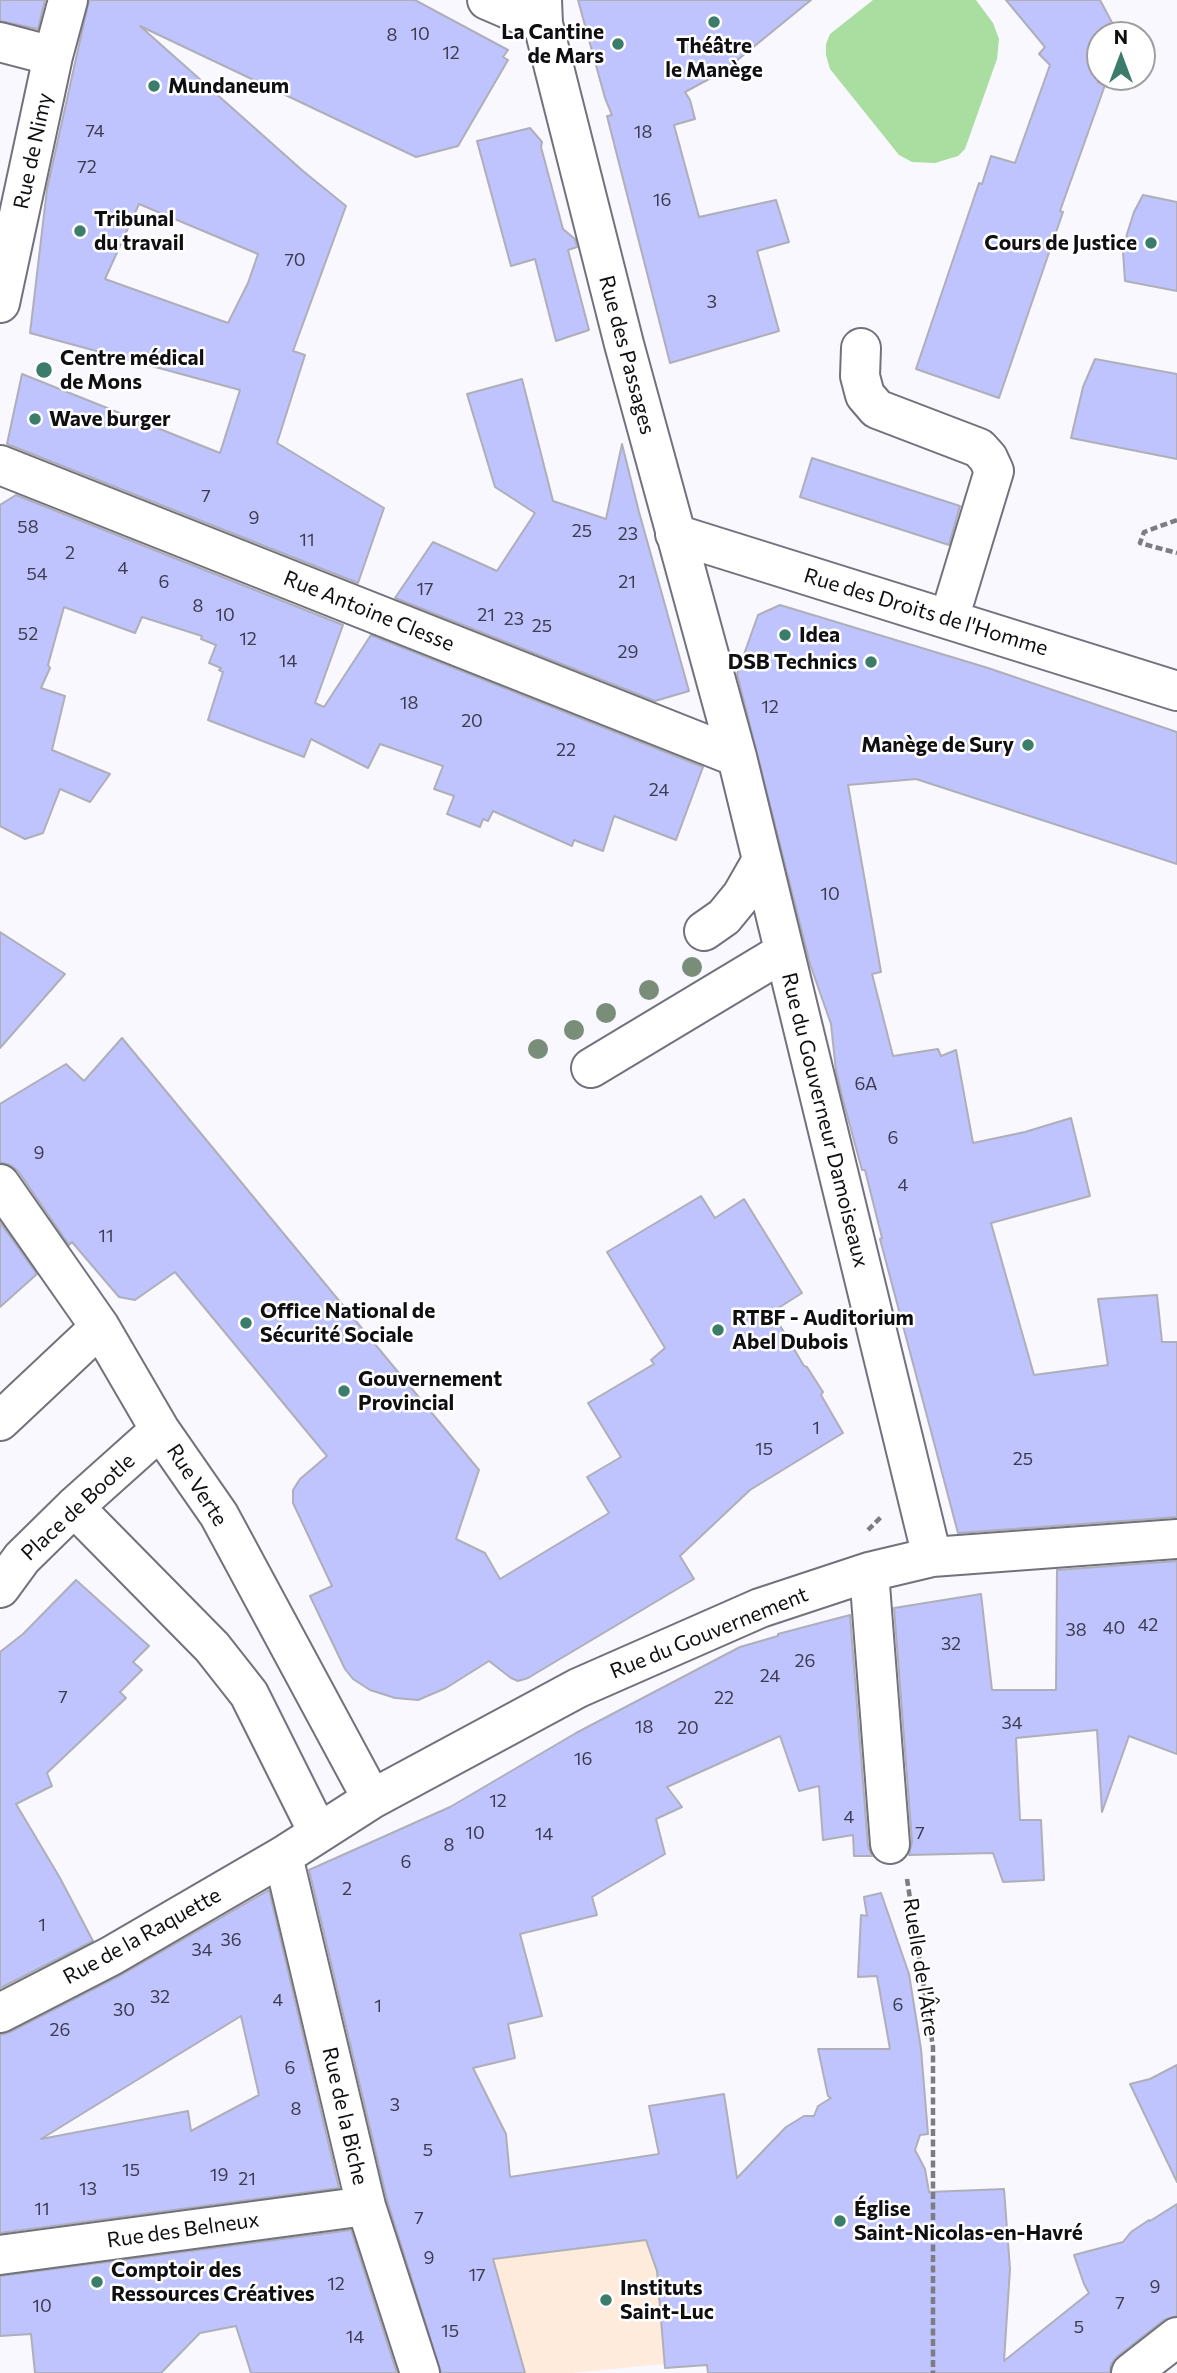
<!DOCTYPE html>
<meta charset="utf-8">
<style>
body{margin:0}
#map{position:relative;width:1177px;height:2373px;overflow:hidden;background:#f8f8fe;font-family:Commissioner,sans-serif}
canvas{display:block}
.north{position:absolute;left:1086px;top:21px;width:70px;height:70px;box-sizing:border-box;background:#fff;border:2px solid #9f9fa0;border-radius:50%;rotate:0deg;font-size:19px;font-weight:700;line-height:28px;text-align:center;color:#0f0f12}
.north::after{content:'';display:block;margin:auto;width:24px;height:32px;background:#3b7c6b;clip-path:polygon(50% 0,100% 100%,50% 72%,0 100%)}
</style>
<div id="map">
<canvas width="1177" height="2373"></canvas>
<div class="north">N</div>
</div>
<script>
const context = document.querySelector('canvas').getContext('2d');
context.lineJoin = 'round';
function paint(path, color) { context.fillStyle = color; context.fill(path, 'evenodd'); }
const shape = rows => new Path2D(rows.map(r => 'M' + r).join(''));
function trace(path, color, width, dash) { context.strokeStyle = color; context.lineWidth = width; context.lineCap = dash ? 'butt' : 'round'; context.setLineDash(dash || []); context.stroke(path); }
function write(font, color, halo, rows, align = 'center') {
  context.font = font + ' Commissioner,sans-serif'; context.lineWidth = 5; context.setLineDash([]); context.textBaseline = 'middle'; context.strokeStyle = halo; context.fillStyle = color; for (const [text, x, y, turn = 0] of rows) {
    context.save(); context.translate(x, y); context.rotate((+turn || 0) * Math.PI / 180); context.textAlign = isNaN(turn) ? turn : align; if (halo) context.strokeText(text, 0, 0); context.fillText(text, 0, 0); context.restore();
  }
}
paint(shape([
 [710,2223,714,2359,572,2373,420,2373,416,2360,443,2352,489,2254]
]), '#feebdb');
paint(shape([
 [873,0,976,0,993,23,999,39,997,59,965,149,958,156,935,163,912,162,899,155,830,69,826,55,826,44,830,34]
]), '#aadea0');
const building = shape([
 [0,0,45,0,38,29,0,21,0,0],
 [89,0,415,0,508,50,503,57,508,60,458,146,416,157,140,26,303,171,346,206,293,351,305,355,277,443,384,508,358,583,7,444,22,374,220,453,240,390,30,333,47,189,89,0],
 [139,204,258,254,248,283,228,323,105,279,139,204],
 [578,0,811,0,724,71,685,92,690,100,695,119,674,125,699,217,776,200,789,242,757,251,779,331,670,363,607,116,612,115,605,98,578,0],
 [1006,0,1100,0,1116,30,1114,35,1100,35,1098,82,1105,85,1060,211,1063,212,999,398,916,369,979,183,982,184,991,156,1015,163,1050,65,1039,54,1045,47,1006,0],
 [530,128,542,142,541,147,563,229,575,239,577,247,568,250,589,330,556,341,535,259,511,266,477,141,530,128],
 [1143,195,1177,202,1177,291,1125,281,1123,252,1127,234,1134,212,1143,195],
 [1095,359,1177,374,1177,459,1071,438,1083,387,1095,359],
 [522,379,553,501,606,519,622,444,639,512,689,691,655,701,395,598,433,542,497,571,535,513,495,487,467,394,522,379],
 [812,458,960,506,949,545,800,497,812,458],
 [16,495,343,625,315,703,324,707,371,635,703,767,676,840,614,816,603,851,574,840,572,846,493,811,488,821,483,819,480,827,447,814,454,796,434,789,443,766,380,744,368,768,311,739,304,757,208,720,223,672,219,670,221,668,209,663,216,645,201,639,202,636,142,617,135,633,64,607,48,665,50,668,41,688,65,696,52,750,110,774,90,802,60,789,43,833,25,839,0,826,0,505,16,495],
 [780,605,988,668,1177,732,1177,864,916,779,848,785,881,972,872,974,893,1056,938,1049,941,1056,956,1050,973,1143,1025,1132,1071,1118,1090,1196,991,1223,1034,1375,1108,1365,1098,1299,1157,1295,1162,1342,1177,1342,1177,1517,958,1533,880,1239,882,1238,865,1170,862,1170,843,1100,836,1071,831,1024,810,964,737,674,758,615,780,605],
 [0,932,65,974,0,1048,0,932],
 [122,1038,479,1470,456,1539,485,1553,500,1579,609,1513,587,1477,621,1457,588,1403,654,1364,651,1360,665,1348,607,1252,701,1196,715,1218,744,1199,802,1293,772,1312,804,1366,807,1367,823,1392,821,1395,843,1433,750,1490,680,1556,694,1579,528,1678,518,1681,511,1678,489,1661,446,1688,418,1700,395,1698,370,1690,353,1679,345,1669,310,1596,332,1586,293,1503,293,1490,300,1479,327,1456,175,1272,135,1300,119,1297,72,1242,69,1245,18,1171,10,1165,0,1162,0,1104,66,1064,84,1081,122,1038],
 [0,1222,37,1274,0,1307,0,1222],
 [1177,1561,1177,1754,1129,1736,1102,1812,1097,1730,1016,1738,1020,1820,1041,1820,1044,1880,1003,1882,993,1853,909,1855,912,1842,894,1608,981,1594,992,1690,1056,1690,1057,1570,1177,1561],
 [76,1580,149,1646,133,1662,142,1670,120,1692,126,1698,47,1773,52,1786,16,1804,60,1878,93,1941,0,1988,0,1652,23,1634,76,1580],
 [850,1615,868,1846,872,1856,854,1856,853,1835,823,1840,819,1786,799,1791,780,1736,667,1787,682,1807,656,1819,665,1854,592,1897,597,1915,520,1934,542,2016,508,2024,515,2058,473,2068,506,2134,510,2177,659,2154,649,2106,724,2094,737,2178,786,2127,804,2116,814,2116,818,2106,831,2098,828,2096,818,2049,890,2049,877,1976,858,1977,861,1915,867,1916,864,1897,881,1893,909,1974,921,2049,928,2134,920,2135,915,2150,925,2169,929,2192,1004,2189,1010,2269,1004,2361,1089,2293,1084,2284,1074,2255,1123,2242,1131,2232,1149,2220,1150,2221,1177,2204,1177,2316,1164,2320,1118,2356,1111,2364,1110,2373,708,2373,707,2365,665,2368,657,2271,646,2240,493,2259,525,2373,441,2373,387,2200,309,1870,450,1807,576,1733,740,1647,778,1636,778,1634,850,1615],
 [269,1890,339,2188,0,2233,0,2035,10,2032,121,1975,269,1890],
 [241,2016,259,2095,191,2131,188,2111,41,2139,241,2016],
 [1177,2065,1177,2182,1130,2084,1150,2079,1177,2065],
 [351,2230,397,2373,251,2373,236,2326,200,2333,161,2373,35,2373,31,2334,0,2336,0,2276,351,2230]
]);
paint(building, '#bfc3fe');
trace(building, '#aeafb8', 2);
const minor = shape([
 [487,0,543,24],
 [542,0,543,24,624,344,737,757,932,1557],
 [0,42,53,56],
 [0,303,53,56,68,0],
 [861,348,860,376,865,395,877,409,979,448,988,458,994,471,949,619],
 [0,465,737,757],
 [675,534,1177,691],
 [704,931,724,917,742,895,762,860],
 [591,1068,784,952],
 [0,1184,100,1327,160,1430,219,1515,372,1799],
 [0,1421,100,1327],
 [74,1507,212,1647,249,1694,318,1832],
 [869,1572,890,1844],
 [0,1588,22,1558,74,1507,160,1430],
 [283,1856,366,2206,420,2373],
 [0,2013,111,1956,283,1856,372,1799,578,1688,760,1608,869,1572,932,1557,1177,1539],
 [0,2255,366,2206],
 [1131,2373,1177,2337]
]);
trace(minor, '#71727b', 42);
trace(shape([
 [1177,520,1144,532,1140,543,1177,553],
 [868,1530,882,1516],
 [907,1879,933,2047,933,2373]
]), '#7c7c81', 4.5, [7, 3.5]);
trace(minor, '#fff', 38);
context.fillStyle = '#7a8d79';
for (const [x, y] of [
 [692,967],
 [649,990],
 [606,1013],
 [574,1030],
 [538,1049]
]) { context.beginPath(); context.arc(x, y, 10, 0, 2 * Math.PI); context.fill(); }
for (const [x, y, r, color] of [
 [714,22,7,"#3b7c6b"],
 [618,44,7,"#3b7c6b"],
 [154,86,7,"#3b7c6b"],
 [80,231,7,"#3b7c6b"],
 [1151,243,7,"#3b7c6b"],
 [44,370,9,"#3b7c6b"],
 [35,419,7,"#3b7c6b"],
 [785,635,7,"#3b7c6b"],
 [871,662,7,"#3b7c6b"],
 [1028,745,7,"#3b7c6b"],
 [246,1323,7,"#3b7c6b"],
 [718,1330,7,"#3b7c6b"],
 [344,1391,7,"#3b7c6b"],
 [840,2221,7,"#3b7c6b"],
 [97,2282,7,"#3b7c6b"],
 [606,2300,7,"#3b7c6b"]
]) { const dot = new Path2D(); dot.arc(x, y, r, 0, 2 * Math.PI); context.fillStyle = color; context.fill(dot); trace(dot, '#fff', 2.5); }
write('18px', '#3b3c4d', null, [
 ["10",420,34],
 ["8",392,35],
 ["12",451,53],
 ["74",95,131],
 ["18",643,132],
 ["72",87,167],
 ["16",662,200],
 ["70",295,260],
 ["3",712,302],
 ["7",206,496],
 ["9",254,518],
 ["58",28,527],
 ["25",582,531],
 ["23",628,534],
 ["11",307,540],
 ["2",70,553],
 ["4",123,568],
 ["54",37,574],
 ["6",164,582],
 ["21",627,582],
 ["17",425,589],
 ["8",198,606],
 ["10",225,615],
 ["21",486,615],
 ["23",514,619],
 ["25",542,626],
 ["52",28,634],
 ["12",248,639],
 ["29",628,652],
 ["14",288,661],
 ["18",409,703],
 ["12",770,707],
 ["20",472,721],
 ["22",566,750],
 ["24",659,790],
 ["10",830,894],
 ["6A",866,1084],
 ["6",893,1138],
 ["9",39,1153],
 ["4",903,1185],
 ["11",106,1236],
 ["1",816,1428],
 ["15",764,1449],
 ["25",1023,1459],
 ["42",1148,1625],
 ["40",1114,1628],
 ["38",1076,1630],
 ["32",951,1644],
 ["26",805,1661],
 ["24",770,1676],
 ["7",63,1697],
 ["22",724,1698],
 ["34",1012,1723],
 ["18",644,1727],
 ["20",688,1728],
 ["16",583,1759],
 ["12",498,1801],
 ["4",849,1817],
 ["10",475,1833],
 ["7",920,1833],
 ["14",544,1834],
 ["8",449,1845],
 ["6",406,1862],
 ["2",347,1889],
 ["1",42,1925],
 ["36",231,1940],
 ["34",202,1950],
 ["32",160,1997],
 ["4",278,2000],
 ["6",898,2005],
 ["1",378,2006],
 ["30",124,2010],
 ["26",60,2030],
 ["6",290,2068],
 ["3",395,2105],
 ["8",296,2109],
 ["5",428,2150],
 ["15",131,2170],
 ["19",219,2175],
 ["21",247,2179],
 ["13",88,2189],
 ["11",42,2209],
 ["7",419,2218],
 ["9",429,2258],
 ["17",477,2275],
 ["12",336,2284],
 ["9",1155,2287],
 ["7",1120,2303],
 ["10",42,2306],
 ["5",1079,2327],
 ["15",450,2331],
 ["14",355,2337]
]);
write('bold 21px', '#0f0f12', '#fff', [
 ["La Cantine",604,32,"right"],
 ["de Mars",604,56,"right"],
 ["Théâtre",714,46,"center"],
 ["le Manège",714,70,"center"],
 ["Mundaneum",168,86],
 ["Tribunal",94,219],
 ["du travail",94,243],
 ["Cours de Justice",1137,243,"right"],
 ["Centre médical",60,358],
 ["de Mons",60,382],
 ["Wave burger",49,419],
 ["Idea",799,635],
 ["DSB Technics",857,662,"right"],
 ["Manège de Sury",1014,745,"right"],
 ["Office National de",260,1311],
 ["Sécurité Sociale",260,1335],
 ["RTBF - Auditorium",732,1318],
 ["Abel Dubois",732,1342],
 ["Gouvernement",358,1379],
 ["Provincial",358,1403],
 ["Église",854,2209],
 ["Saint-Nicolas-en-Havré",854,2233],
 ["Comptoir des",111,2270],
 ["Ressources Créatives",111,2294],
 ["Instituts",620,2288],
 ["Saint-Luc",620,2312]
], 'left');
write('21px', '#0f0f12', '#fff', [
 ["Rue de Nimy",33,151,-78],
 ["Rue des Passages",627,355,75],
 ["Rue Antoine Clesse",369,611,22],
 ["Rue des Droits de l'Homme",926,612,17],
 ["Rue du Gouverneur Damoiseaux",825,1120,76],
 ["Rue Verte",197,1485,57],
 ["Place de Bootle",78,1507,-43],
 ["Rue du Gouvernement",709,1633,-22],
 ["Rue de la Raquette",142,1936,-29],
 ["Ruelle de l'Âtre",921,1967,81],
 ["Rue de la Biche",345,2116,77],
 ["Rue des Belneux",183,2230,-8]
]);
</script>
